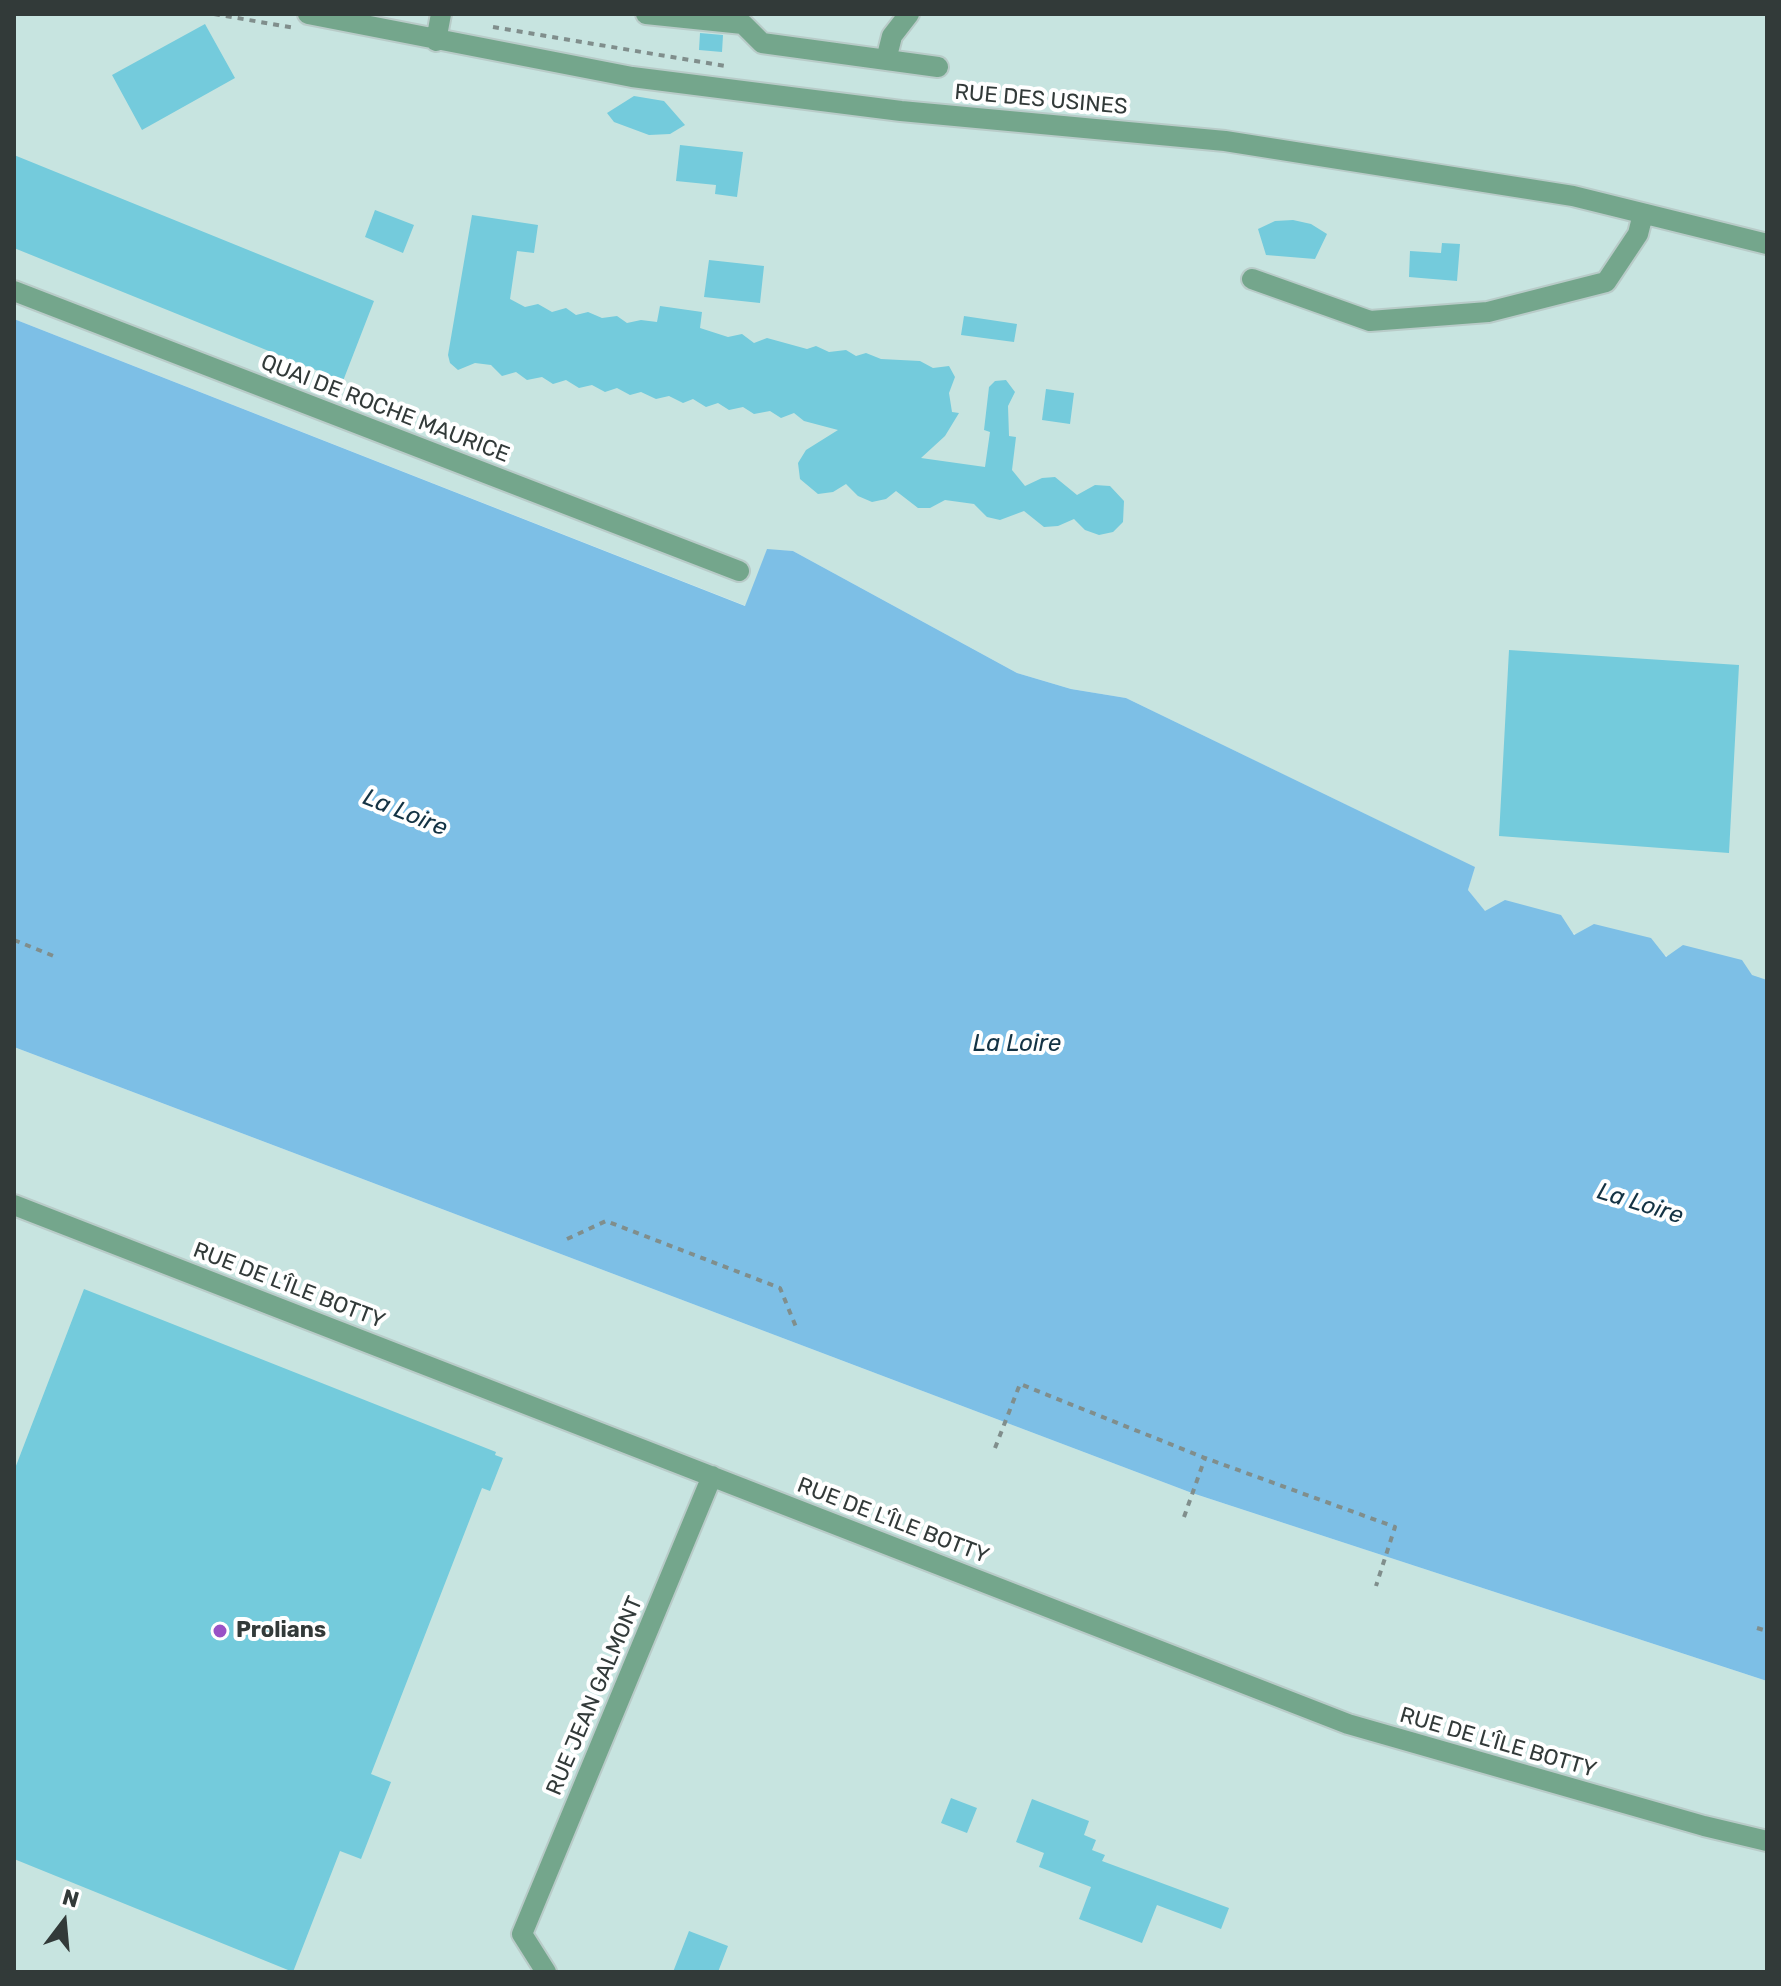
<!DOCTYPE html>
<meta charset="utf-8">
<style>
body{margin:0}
#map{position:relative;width:1781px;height:1986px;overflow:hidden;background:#daefec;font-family:Rubik,sans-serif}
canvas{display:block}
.frame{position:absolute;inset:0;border:16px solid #323a39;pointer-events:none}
.north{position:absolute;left:24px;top:1882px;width:80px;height:80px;-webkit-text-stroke:6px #fff;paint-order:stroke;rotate:16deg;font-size:22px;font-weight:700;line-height:32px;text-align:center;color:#323a39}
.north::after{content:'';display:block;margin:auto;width:28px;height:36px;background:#323a39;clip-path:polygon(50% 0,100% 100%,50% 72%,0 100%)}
</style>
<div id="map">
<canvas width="1781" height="1986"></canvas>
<div class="frame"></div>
<div class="north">N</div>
</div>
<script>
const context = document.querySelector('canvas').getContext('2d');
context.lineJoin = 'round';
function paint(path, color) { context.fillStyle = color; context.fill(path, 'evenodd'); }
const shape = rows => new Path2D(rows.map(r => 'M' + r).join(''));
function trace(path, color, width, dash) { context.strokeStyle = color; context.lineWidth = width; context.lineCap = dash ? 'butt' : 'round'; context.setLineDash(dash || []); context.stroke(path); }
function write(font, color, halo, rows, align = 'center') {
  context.font = font + ' Rubik,sans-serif'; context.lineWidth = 8; context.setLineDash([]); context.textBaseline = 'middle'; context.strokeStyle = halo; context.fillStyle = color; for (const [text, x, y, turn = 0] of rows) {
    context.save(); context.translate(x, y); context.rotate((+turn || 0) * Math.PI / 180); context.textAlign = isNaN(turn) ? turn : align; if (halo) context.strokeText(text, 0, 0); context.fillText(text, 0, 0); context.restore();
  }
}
paint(shape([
 [14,14,1767,14,1767,980,1485,912,1468,890,1474,867,1126,698,1071,689,1017,673,793,551,767,550,746,606,14,319],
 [14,1047,1192,1493,1767,1681,1767,1972,14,1972]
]), '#c7e4e0');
paint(shape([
 [14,319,745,606,767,549,793,551,1017,673,1071,689,1126,698,1475,867,1468,890,1485,911,1505,900,1561,915,1574,935,1594,924,1651,938,1666,957,1683,945,1742,960,1752,975,1767,980,1767,1681,1192,1493,14,1047]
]), '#7dbfe6');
paint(shape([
 [205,24,235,78,142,130,112,75],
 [700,33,723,35,722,52,699,50],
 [634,96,664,101,685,125,670,134,649,135,614,122,607,113],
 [680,145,743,152,737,197,715,194,716,185,676,181],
 [14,155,374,301,343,381,14,248],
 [375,210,414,225,403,253,365,237],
 [472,215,538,225,534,253,517,251,510,299,525,307,538,304,552,312,566,308,576,315,588,312,602,318,617,316,627,323,641,320,657,322,660,306,702,312,700,328,728,337,742,334,754,343,767,338,807,349,816,346,829,352,846,350,856,356,866,353,881,359,920,361,933,368,949,366,955,377,949,393,952,412,959,413,945,436,921,458,985,467,990,432,984,430,989,387,995,381,1006,380,1015,392,1008,406,1009,436,1016,437,1012,470,1025,486,1042,478,1055,477,1077,495,1095,485,1110,486,1124,501,1123,522,1113,532,1099,535,1085,530,1074,519,1058,526,1044,527,1024,511,1000,520,987,517,974,504,945,500,930,508,918,508,896,491,886,499,872,502,858,496,846,484,833,492,818,494,800,479,798,463,806,450,838,430,804,421,794,413,781,418,770,411,754,414,743,407,729,410,718,403,706,407,693,399,683,403,669,396,656,399,641,392,630,395,617,388,605,392,592,385,579,388,566,380,553,384,542,377,527,380,516,372,502,376,491,365,475,363,458,370,450,363,448,355],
 [1293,220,1311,224,1327,234,1315,259,1266,255,1258,229,1275,221],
 [1442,243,1460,244,1457,281,1409,277,1410,251,1441,253],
 [709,260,764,266,760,303,704,297],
 [964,316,1017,324,1014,342,961,335],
 [1046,389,1074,393,1070,424,1042,420],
 [1509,650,1739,665,1729,853,1499,836],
 [84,1289,496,1452,495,1455,503,1458,490,1491,482,1488,371,1774,391,1782,361,1859,340,1851,293,1972,14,1859,14,1471],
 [951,1798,977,1808,967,1833,941,1823],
 [1032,1799,1089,1821,1084,1835,1096,1840,1092,1850,1105,1855,1102,1861,1229,1908,1221,1929,1157,1905,1142,1943,1079,1919,1091,1887,1039,1867,1044,1853,1016,1842],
 [689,1931,728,1946,718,1972,673,1972]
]), '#74cbdc');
const minor = shape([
 [308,14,632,77,901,111,1225,141,1573,196,1767,244],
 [646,14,743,24,762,43,938,67],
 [436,41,441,14],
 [886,60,892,36,909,14],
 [1252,279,1370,321,1488,312,1606,282,1638,234,1643,214],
 [14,291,739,571],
 [14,1205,1348,1724,1704,1826,1767,1841],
 [546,1972,522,1934,712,1476]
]);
trace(minor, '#b8cbc8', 24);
trace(shape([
 [214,14,295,28],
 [493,27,725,66],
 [14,940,56,957],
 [567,1239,606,1221,780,1288,796,1327],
 [995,1448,1020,1384,1205,1458,1395,1527,1376,1586],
 [1184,1517,1205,1458],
 [1757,1628,1767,1631]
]), '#808e8c', 4, [6, 6]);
trace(minor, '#74a68c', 20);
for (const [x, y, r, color] of [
 [220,1631,8,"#9952c6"]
]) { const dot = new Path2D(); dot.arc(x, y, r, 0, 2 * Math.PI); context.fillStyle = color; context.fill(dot); trace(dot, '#fff', 3); }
write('22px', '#323a39', '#fff', [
 ["RUE DES USINES",1041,100,5],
 ["QUAI DE ROCHE MAURICE",385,409,21],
 ["RUE DE L'ÎLE BOTTY",289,1286,21],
 ["RUE DE L'ÎLE BOTTY",893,1521,21],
 ["RUE JEAN GALMONT",595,1696,-67],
 ["RUE DE L'ÎLE BOTTY",1498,1743,16]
]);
write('bold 22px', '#323a39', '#fff', [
 ["Prolians",236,1631]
], 'left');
write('italic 24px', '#143344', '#fff', [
 ["La Loire",405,813,22],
 ["La Loire",1017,1044],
 ["La Loire",1640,1204,17]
]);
</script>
